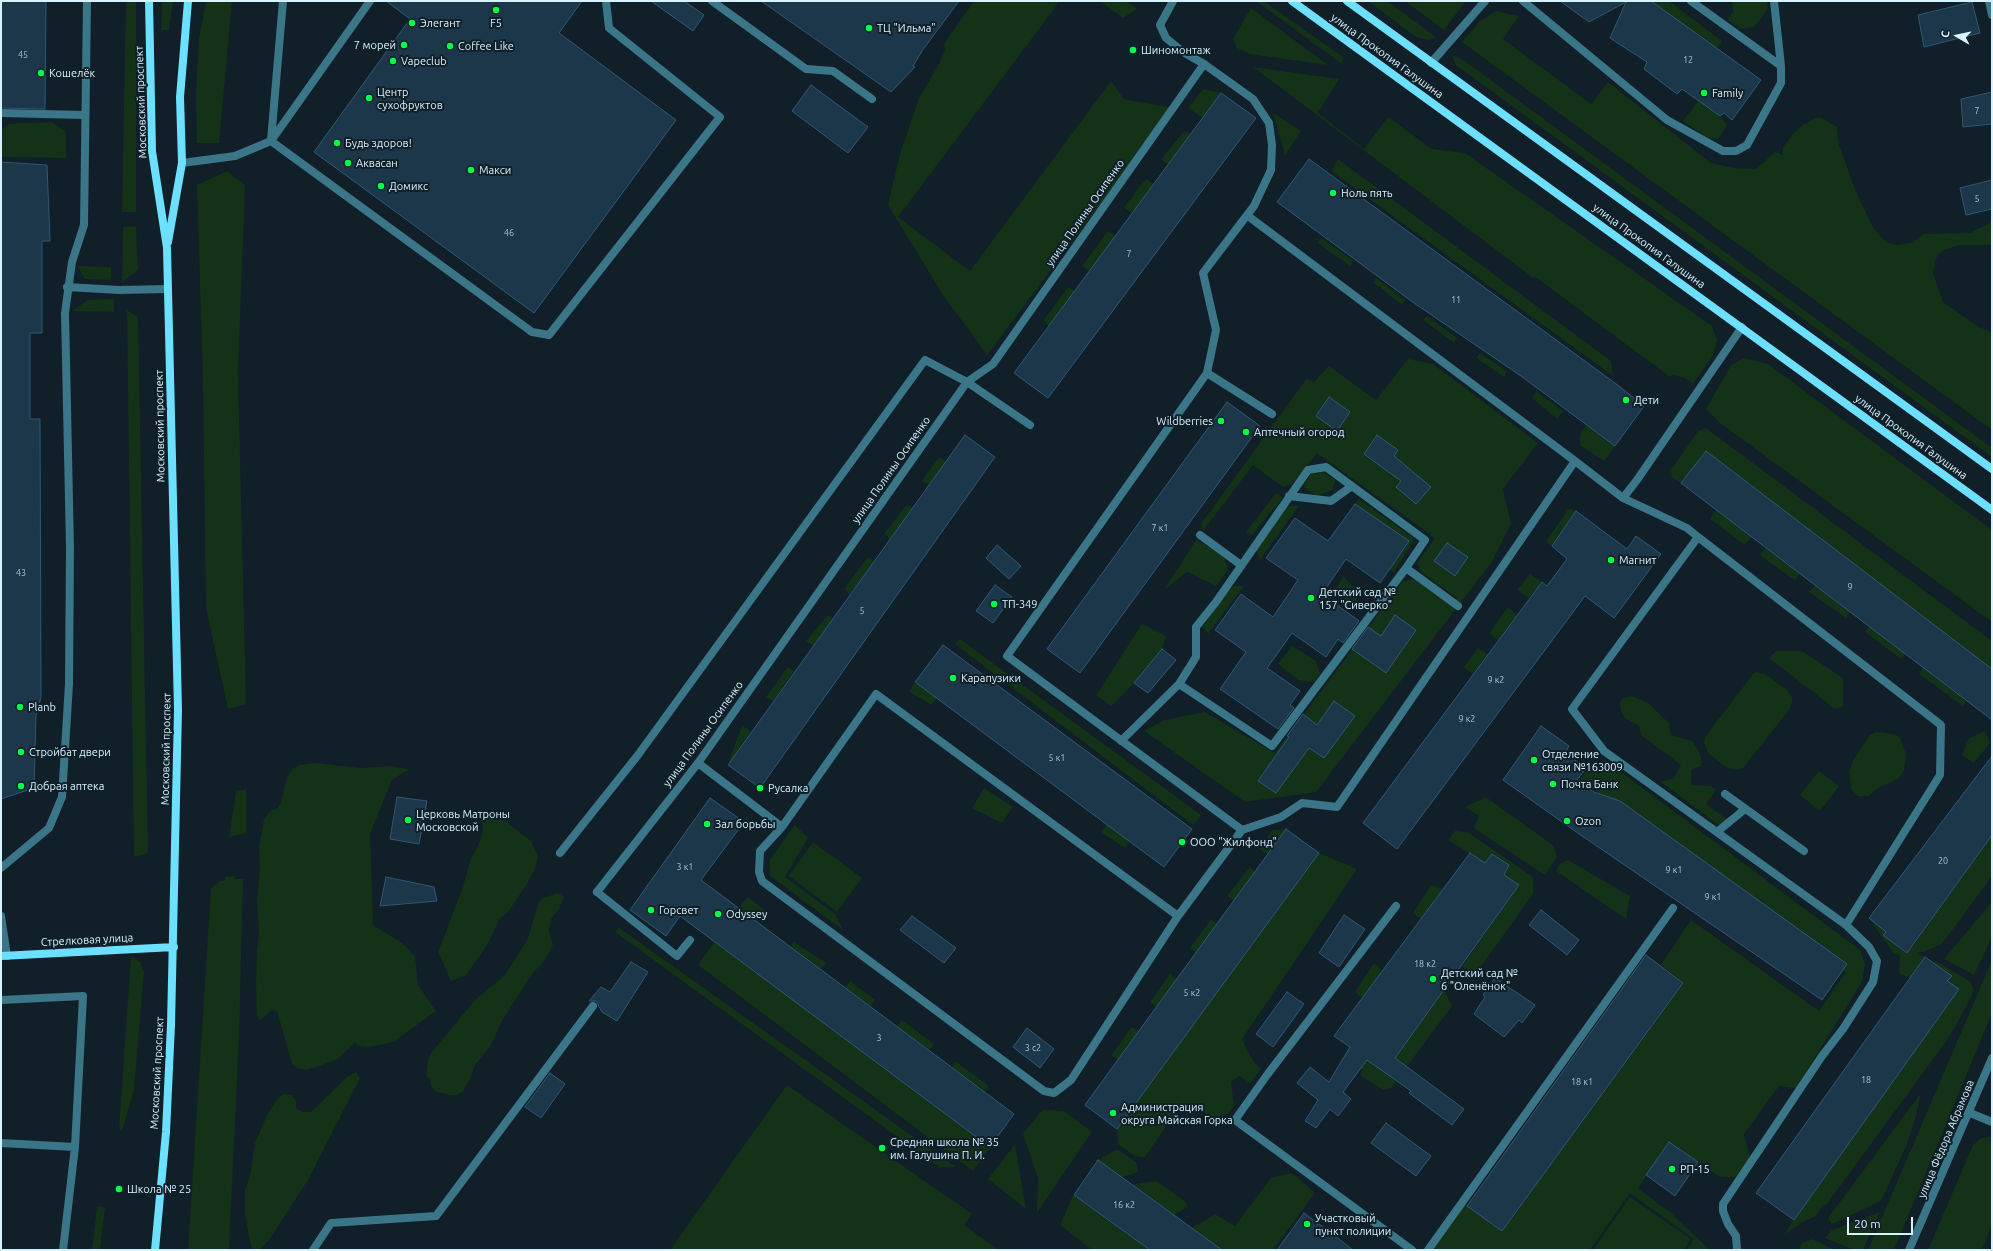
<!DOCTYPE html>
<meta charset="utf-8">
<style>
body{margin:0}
#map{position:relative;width:1993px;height:1251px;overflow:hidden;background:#101f28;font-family:Ubuntu,sans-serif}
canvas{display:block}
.frame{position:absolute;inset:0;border:2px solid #d6f3ff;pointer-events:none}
.north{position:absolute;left:1937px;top:16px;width:40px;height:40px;-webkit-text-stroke:3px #101f28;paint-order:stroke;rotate:279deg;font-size:11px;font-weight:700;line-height:16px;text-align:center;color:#d6f3ff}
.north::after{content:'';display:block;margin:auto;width:14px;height:18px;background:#d6f3ff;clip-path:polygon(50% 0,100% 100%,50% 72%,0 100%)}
.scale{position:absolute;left:1847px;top:1217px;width:66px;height:18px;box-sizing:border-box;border:2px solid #d6f3ff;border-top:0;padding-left:5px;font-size:12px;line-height:14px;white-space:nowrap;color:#d6f3ff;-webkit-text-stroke:3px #101f28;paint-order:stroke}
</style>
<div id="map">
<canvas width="1993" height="1251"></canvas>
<div class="frame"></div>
<div class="north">С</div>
<div class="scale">20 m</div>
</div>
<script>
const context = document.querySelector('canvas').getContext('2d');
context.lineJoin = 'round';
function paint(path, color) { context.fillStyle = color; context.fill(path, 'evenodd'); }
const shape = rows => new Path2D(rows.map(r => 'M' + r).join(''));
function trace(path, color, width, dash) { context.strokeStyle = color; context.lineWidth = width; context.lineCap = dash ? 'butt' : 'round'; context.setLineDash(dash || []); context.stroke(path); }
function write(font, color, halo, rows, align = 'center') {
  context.font = font + ' Ubuntu,sans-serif'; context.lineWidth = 4; context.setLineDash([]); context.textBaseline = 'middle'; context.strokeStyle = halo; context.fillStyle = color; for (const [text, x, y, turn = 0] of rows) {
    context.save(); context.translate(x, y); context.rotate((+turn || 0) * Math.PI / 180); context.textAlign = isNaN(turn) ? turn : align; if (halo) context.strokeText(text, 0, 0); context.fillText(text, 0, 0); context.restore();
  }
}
paint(shape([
 [126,1,136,1,136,212,122,212],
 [162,1,173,1,169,30,161,30],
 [206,1,232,1,219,143,197,143,196,92,199,39],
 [974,1,1060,1,898,217,970,271,1111,81,1124,99,1173,108,987,355,943,295,888,205,900,154,919,98,938,66,945,50,944,44],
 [1100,1,1126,1,1137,9,1123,18],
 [1256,1,1264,1,1343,57,1342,64],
 [1368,1,1387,1,1436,37,1429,40,1416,37],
 [1405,1,1466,1,1444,30],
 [1651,1,1669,1,1722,41,1717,49],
 [1732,1,1767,1,1768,9,1754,27,1741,29,1728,20,1733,11],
 [1251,8,1328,65,1249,54,1237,48,1233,39],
 [1496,11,1519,16,1503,39,1591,104,1608,82,1711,163,1734,168,1756,169,1775,152,1783,155,1783,147,1794,133,1804,124,1816,118,1822,118,1837,127,1839,145,1856,192,1874,229,1886,242,1895,245,1912,243,1923,234,1970,233,1992,222,1992,245,1959,245,1942,251,1936,258,1933,273,1943,302,1979,327,1992,332,1992,430,1462,42,1479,22],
 [1452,55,1462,59,1992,448,1992,457,1456,65],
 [1253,67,1339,79,1318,113,1364,149,1388,117,1432,149,1465,153,1712,326,1717,339,1713,355,1693,384,1685,378,1673,375,1670,377,1537,278,1532,277],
 [1203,89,1221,93,1203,118,1188,108],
 [1698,101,1720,116,1727,125,1718,139,1708,138,1683,121],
 [1273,113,1301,131,1285,155],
 [52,122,66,132,66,158,1,157,1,130,9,124],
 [1184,131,1191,134,1168,165,1161,159],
 [1338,159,1611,361,1613,376,1331,171],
 [227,171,245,185,238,374,246,704,228,709,206,608,203,382,197,185],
 [1146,179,1154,184,1132,214,1124,207],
 [136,226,138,270,122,282,123,227],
 [1108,231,1116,236,1089,271,1082,266],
 [1321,238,1354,261,1350,266,1318,243],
 [77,266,111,267,111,280,85,279],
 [1376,278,1405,300,1402,305,1373,282],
 [1068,287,1075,291,1049,326,1043,321],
 [114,299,114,312,72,311,88,300],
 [127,310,138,317,148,853,134,857],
 [1427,316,1457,338,1454,343,1423,320],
 [1480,353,1507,371,1504,377,1476,358],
 [1744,358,1768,364,1992,530,1992,622,1720,423,1706,409,1731,365],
 [1408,359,1433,364,1538,443,1503,489,1511,524,1491,563,1316,792,1245,802,1144,731,1164,720,1205,712,1275,753,1403,581,1414,579,1450,605,1457,598,1422,573,1417,563,1435,538,1317,453,1292,484,1283,487,1253,465,1203,531,1201,524,1307,378,1314,382,1329,366,1376,400],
 [1536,391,1563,411,1557,419,1532,398],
 [1586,425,1615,446,1604,461,1580,445,1580,434],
 [1706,428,1992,641,1992,669,1706,451,1681,483,1672,477,1671,470,1698,431],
 [939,457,946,461,929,485,922,481],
 [1322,472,1336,480,1332,490,1317,496,1303,487,1310,475],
 [1276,493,1283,497,1252,535,1246,532],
 [1359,499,1415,539,1394,572,1389,569,1409,541,1355,504],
 [907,504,912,508,890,539,884,534],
 [1287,506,1299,506,1260,560,1256,548],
 [1569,508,1576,511,1552,546,1546,542],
 [1716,510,1752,537,1745,545,1710,519],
 [1196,540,1223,555,1228,570,1216,586,1187,572,1164,590],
 [1766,548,1800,574,1794,580,1760,555],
 [868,557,874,561,850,594,844,589],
 [1530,574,1542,582,1529,598,1517,590],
 [1343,576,1358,592,1355,609,1333,593],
 [1815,585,1850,612,1846,618,1809,592],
 [1232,586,1244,586,1208,634,1203,626],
 [1508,607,1517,615,1498,640,1489,633],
 [828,615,833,618,813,646,806,641],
 [1142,624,1166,636,1162,649,1134,683,1111,706,1096,695],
 [1869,626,1905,654,1901,659,1865,632],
 [960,639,1201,815,1193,825,955,644],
 [1292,646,1316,661,1320,673,1314,682,1298,680,1278,664],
 [1478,648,1488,654,1473,674,1464,667],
 [1776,651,1802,651,1843,678,1843,707,1835,709,1769,658],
 [788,667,794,671,773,701,766,697],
 [1923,668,1966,701,1963,706,1919,674],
 [1756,672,1765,674,1786,689,1792,697,1792,702,1790,709,1743,768,1737,770,1727,768,1708,753,1704,742,1705,737,1753,674],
 [915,682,937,698,932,705,909,692],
 [1632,696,1648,703,1669,723,1671,735,1692,741,1699,751,1702,762,1701,766,1691,770,1691,782,1693,785,1711,786,1716,790,1706,804,1728,820,1722,828,1661,782,1674,778,1681,765,1641,735,1639,726,1636,724,1625,718,1621,711,1620,703,1622,699],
 [743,726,751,731,728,765,739,733],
 [1985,731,1990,743,1974,763,1962,755,1969,738],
 [1876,732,1895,734,1900,738,1906,754,1904,771,1898,779,1878,788,1869,796,1858,796,1851,789,1849,771,1854,759,1870,735],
 [1605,760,1860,950,1865,964,1862,982,1796,1088,1779,1086,1744,1134,1750,1157,1736,1177,1720,1177,1671,1143,1665,1148,1638,1188,1672,1214,1710,1250,1686,1250,1694,1239,1630,1193,1590,1250,1431,1250,1464,1204,1502,1231,1684,983,1661,965,1691,920,1819,1011,1846,972,1580,779,1592,764],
 [315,763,362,768,389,766,409,769,392,780,370,834,373,925,402,943,415,956,418,985,436,1011,395,1041,370,1047,359,1046,355,1042,338,1059,307,1070,297,1068,292,1064,277,1011,272,1010,260,1020,257,1016,256,986,257,950,259,933,257,902,260,866,259,848,264,819,271,810,277,809,280,805,287,777,292,769,300,765],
 [1819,771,1839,786,1820,811,1800,795],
 [984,788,1013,807,1002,823,972,808],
 [246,789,246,833,229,837,236,791],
 [1486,797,1554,846,1557,857,1545,875,1474,828,1479,816,1465,807],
 [483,815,495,816,505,821,531,841,538,856,536,866,527,884,508,912,500,918,490,940,479,957,465,976,451,981,438,952,463,887,470,861,481,839,483,827,481,816],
 [1107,824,1129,841,1125,848,1101,832],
 [795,825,808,838,785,877,835,914,843,930,769,875,770,859],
 [1286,829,1268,854,1259,849,1272,830],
 [1456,830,1469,833,1533,877,1533,894,1477,972,1473,974,1462,967,1519,885,1504,875,1509,865,1493,854,1485,863,1448,840],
 [1992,835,1992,876,1942,944,1924,952,1917,953,1929,961,1939,963,1970,981,1974,990,1967,1005,1950,1036,1827,1204,1822,1206,1816,1216,1801,1223,1784,1235,1951,976,1936,965,1921,963,1910,978,1899,973,1900,955,1893,953,1869,918,1886,932,1883,935,1911,949],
 [813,842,862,878,837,912,789,876],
 [1319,853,1357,869,1242,1039,1253,1061,1261,1069,1250,1083,1239,1076,1231,1082,1234,1105,1229,1113,1214,1119,1201,1110,1193,1111,1182,1103,1145,1157,1135,1156,1118,1144,1117,1129],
 [1568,860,1630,896,1626,919,1556,871,1561,863],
 [1250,867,1255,872,1234,901,1227,896],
 [235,876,235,879,243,879,239,1037,229,1250,188,1250,211,888,220,881,225,881,225,877],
 [1431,885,1443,889,1421,919,1413,913],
 [558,893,564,897,559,909,551,919,549,931,553,945,547,957,530,977,502,1021,490,1047,475,1065,470,1079,463,1091,457,1095,450,1095,436,1092,431,1086,431,1080,426,1075,428,1060,431,1053,475,1000,506,974,528,938,538,904,542,898],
 [748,897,765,910,757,921,739,907],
 [1992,902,1992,937,1974,975,1944,959],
 [1211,919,1217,924,1196,953,1190,948],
 [618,927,956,1167,939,1167,615,932],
 [715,941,990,1147,973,1171,698,965],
 [794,942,826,963,821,969,791,946],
 [131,956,140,962,144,972,134,1090,122,1131,119,1128],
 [1992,960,1992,1013,1894,1250,1868,1250],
 [1374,963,1383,971,1362,998,1355,992],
 [1170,974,1177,979,1156,1007,1150,1002],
 [850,981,875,1000,871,1006,845,987],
 [1444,989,1452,1006,1391,1088,1384,1090,1361,1076,1362,1067,1367,1060,1385,1072],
 [902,1020,934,1044,930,1050,897,1026],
 [1132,1027,1139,1031,1118,1060,1111,1055],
 [955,1061,989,1086,985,1091,952,1067],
 [356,1072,360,1078,308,1180,269,1240,259,1250,252,1250,245,1215,245,1191,250,1175,255,1143,268,1113,277,1099,283,1094,291,1095,296,1101,296,1108,303,1112,311,1112,348,1076],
 [787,1085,972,1214,964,1225,999,1250,670,1250],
 [1921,1093,1915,1120,1906,1147,1881,1201,1832,1224,1828,1218],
 [1042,1110,1064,1111,1092,1132,1037,1213,1038,1178,1023,1134],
 [1992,1137,1992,1225,1982,1250,1928,1250,1973,1145,1981,1138],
 [1015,1144,1026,1209,988,1179],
 [1117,1149,1136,1162,1138,1172,1122,1177,1098,1160],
 [1290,1173,1297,1177,1315,1193,1273,1250,1214,1250,1217,1246,1192,1228,1215,1214,1235,1226,1271,1178],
 [1157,1181,1186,1202,1188,1207,1174,1215,1132,1184],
 [1073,1195,1150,1250,1092,1250,1060,1225],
 [1630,1197,1691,1239,1684,1250,1593,1250],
 [97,1206,105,1207,100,1250,92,1250],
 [1880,1212,1863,1250,1854,1250,1825,1238,1832,1230],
 [1812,1239,1835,1250,1799,1249,1802,1243]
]), '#133217');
const building = shape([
 [1,1,46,1,45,109,1,108,1,1],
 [386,1,582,1,559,33,676,120,534,313,314,152,410,19,386,1],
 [651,1,684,1,704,15,693,31,651,1],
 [761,1,959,1,922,51,913,66,915,67,891,92,761,1],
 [1560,1,1651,1,1761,80,1732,120,1724,113,1720,116,1682,89,1677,94,1644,69,1647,62,1610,38,1626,2,1589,22,1560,1],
 [1972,2,1980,33,1924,47,1918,15,1972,2],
 [811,85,868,127,848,153,792,111,811,85],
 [1992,92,1992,124,1963,127,1961,99,1992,92],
 [1221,93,1256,118,1048,398,1014,373,1221,93],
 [1309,159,1619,386,1644,406,1615,446,1521,376,1414,303,1277,202,1309,159],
 [1,162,47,165,50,241,42,241,42,333,30,333,30,419,40,419,41,697,36,716,34,788,1,799,1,162],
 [1992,180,1992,209,1966,215,1960,188,1992,180],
 [1329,397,1350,412,1337,431,1316,416,1329,397],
 [1227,402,1260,426,1080,673,1047,649,1227,402],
 [965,435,995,457,760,788,728,765,965,435],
 [1377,435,1398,450,1394,456,1431,487,1416,504,1396,487,1401,481,1364,454,1377,435],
 [1706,451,1992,669,1992,720,1681,483,1706,451],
 [1355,504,1409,541,1380,583,1346,559,1322,594,1359,621,1343,643,1338,639,1326,657,1292,633,1267,668,1300,691,1290,705,1294,708,1278,729,1220,689,1246,652,1215,630,1241,594,1273,617,1298,580,1266,558,1295,518,1328,541,1355,504],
 [1576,511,1627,549,1636,536,1661,554,1614,618,1585,596,1397,849,1363,823,1542,582,1547,586,1567,559,1552,546,1576,511],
 [1447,543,1468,557,1455,576,1434,561,1447,543],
 [997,545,1021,566,1009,579,986,558,997,545],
 [995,585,1012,597,993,623,976,611,995,585],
 [1395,615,1416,630,1386,673,1352,649,1368,627,1381,636,1395,615],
 [943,645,1192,829,1164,867,915,682,943,645],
 [1162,649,1176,660,1148,693,1134,683,1162,649],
 [1334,701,1355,716,1324,758,1309,748,1276,793,1258,781,1289,737,1287,736,1303,714,1317,725,1334,701],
 [1541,726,1569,746,1565,753,1586,768,1577,780,1594,792,1620,801,1847,964,1822,1000,1569,827,1503,780,1541,726],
 [1992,756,1992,835,1907,953,1883,935,1886,932,1869,918,1992,756],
 [397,797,427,801,419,844,390,839,397,797],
 [710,798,744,822,701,880,1014,1114,990,1147,680,916,666,936,630,910,710,798],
 [1286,829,1319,853,1117,1129,1085,1105,1286,829],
 [1470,853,1485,863,1492,854,1509,865,1504,875,1519,885,1395,1058,1464,1109,1452,1125,1409,1093,1411,1091,1367,1060,1343,1092,1351,1099,1338,1116,1330,1109,1316,1128,1305,1121,1318,1100,1297,1083,1310,1067,1329,1082,1350,1047,1334,1036,1470,853],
 [386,877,434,887,437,901,380,906,386,877],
 [1541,910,1579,940,1567,955,1529,925,1541,910],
 [1344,915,1365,929,1339,967,1319,953,1344,915],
 [912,916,956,948,944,963,900,930,912,916],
 [1646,955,1683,983,1502,1231,1467,1206,1646,955],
 [1925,957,1952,976,1947,981,1959,989,1794,1220,1756,1193,1925,957],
 [631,962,648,972,617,1021,602,1012,596,1001,589,1001,601,987,610,992,631,962],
 [1495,978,1535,1005,1522,1023,1519,1020,1504,1037,1474,1014,1485,997,1483,995,1495,978],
 [1287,992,1304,1004,1273,1047,1256,1034,1287,992],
 [1027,1028,1054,1049,1040,1068,1013,1047,1027,1028],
 [550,1073,565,1084,541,1118,525,1107,550,1073],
 [1386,1123,1431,1156,1416,1176,1371,1143,1386,1123],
 [1669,1142,1698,1162,1675,1196,1646,1175,1669,1142],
 [1098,1160,1127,1181,1222,1250,1150,1250,1074,1195,1098,1160],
 [1304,1213,1331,1233,1353,1250,1277,1250,1304,1213]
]);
paint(building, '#1b3749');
trace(building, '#2d5975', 1);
trace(shape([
 [712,1,806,69,833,71,872,99],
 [1523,1,1667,120,1723,151,1736,151,1747,145,1781,83,1781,66,1691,1],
 [1774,1,1781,66],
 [1431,63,1485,1],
 [1204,64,1253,99,1269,123,1272,145,1271,170,1254,206,1203,273,1216,330,1207,373,1007,656,1242,830],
 [1,113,84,115],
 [271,140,283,1],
 [271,141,532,332,549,335,720,117,609,28,606,1],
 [182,163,235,156,271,141,370,1],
 [1248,216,1575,461,1623,498,1687,528,1698,537,1941,725,1940,775,1846,925,1604,751,1572,709,1698,537],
 [67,287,119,290,168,289],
 [1207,373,1272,414],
 [1289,496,1331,501,1352,486],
 [1623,498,1637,480,1742,327],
 [1200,535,1241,565],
 [1406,568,1458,606],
 [1121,741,1179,684,1196,657,1196,627,1216,602,1308,470,1326,467,1425,540,1406,568,1272,746,1179,684],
 [698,763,782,827],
 [1725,794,1804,851],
 [1717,832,1745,809],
 [560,853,638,755,925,360,967,382,1030,425],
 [1,868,49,828,62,797,69,684,70,548,65,313,72,262,84,225,87,1],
 [597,892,677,956,690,940],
 [1396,906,1267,1075,1235,1120,1412,1250],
 [1,916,7,956],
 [1178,916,876,694,782,827,760,851,759,872,762,881,1044,1091,1054,1093,1071,1080,1178,916,1242,830,1281,817,1302,803,1337,807,1575,461],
 [1,1000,83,996,75,1147,63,1250],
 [1970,1113,1992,1122],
 [1,1143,75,1147],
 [313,1250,331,1223,436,1216,593,1006],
 [1428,1250,1673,908],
 [1737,1250,1736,1236,1728,1224,1723,1211,1723,1204,1822,1056,1843,1029,1873,982,1877,961,1869,947,1846,925]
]), '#3a7687', 8);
trace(shape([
 [1989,1,1992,15],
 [597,892,698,763,967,382,993,364,1204,64,1183,52,1166,38,1160,25,1173,1],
 [1909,1250,1992,1058]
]), '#3a7687', 8);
trace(shape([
 [149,1,152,151,167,248,178,710,171,1025,166,1132,155,1250],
 [1292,1,1992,510],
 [1347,1,1992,469],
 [168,242,182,163,180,97,188,1],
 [1,956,174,947]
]), '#6de0ff', 8);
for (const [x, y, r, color] of [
 [496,10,4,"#02ff4a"],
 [412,23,4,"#02ff4a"],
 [869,28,4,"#02ff4a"],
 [404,45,4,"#02ff4a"],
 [450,46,4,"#02ff4a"],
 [1133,50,4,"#02ff4a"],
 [393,61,4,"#02ff4a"],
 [41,73,4,"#02ff4a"],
 [1704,93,4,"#02ff4a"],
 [369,98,4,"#02ff4a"],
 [337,143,4,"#02ff4a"],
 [348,163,4,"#02ff4a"],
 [471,170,4,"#02ff4a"],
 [381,186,4,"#02ff4a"],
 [1333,193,4,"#02ff4a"],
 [1626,400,4,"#02ff4a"],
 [1221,421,4,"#02ff4a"],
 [1246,432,4,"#02ff4a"],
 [1611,560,4,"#02ff4a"],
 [1311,598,4,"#02ff4a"],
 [994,604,4,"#02ff4a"],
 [953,678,4,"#02ff4a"],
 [20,707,4,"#02ff4a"],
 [21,752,4,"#02ff4a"],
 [1534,760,4,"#02ff4a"],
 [1553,784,4,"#02ff4a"],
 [21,786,4,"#02ff4a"],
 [760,788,4,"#02ff4a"],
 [408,820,4,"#02ff4a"],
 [1567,821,4,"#02ff4a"],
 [707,824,4,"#02ff4a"],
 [1182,842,4,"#02ff4a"],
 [651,910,4,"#02ff4a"],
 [718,914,4,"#02ff4a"],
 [1433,979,4,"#02ff4a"],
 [1113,1113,4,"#02ff4a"],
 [882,1148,4,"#02ff4a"],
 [1672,1169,4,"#02ff4a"],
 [119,1189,4,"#02ff4a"],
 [1307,1224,4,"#02ff4a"]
]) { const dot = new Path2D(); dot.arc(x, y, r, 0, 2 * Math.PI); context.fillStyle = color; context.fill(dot); trace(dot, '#101f28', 1.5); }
write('9px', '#a7c4d2', null, [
 ["45",23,55],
 ["12",1688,60],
 ["7",1977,111],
 ["5",1977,199],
 ["46",509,233],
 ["7",1129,254],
 ["11",1456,300],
 ["7 к1",1160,528],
 ["43",21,573],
 ["9",1850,587],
 ["5",862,611],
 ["9 к2",1496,680],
 ["9 к2",1467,719],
 ["5 к1",1057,758],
 ["20",1943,861],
 ["3 к1",685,867],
 ["9 к1",1674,870],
 ["9 к1",1713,897],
 ["18 к2",1425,964],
 ["5 к2",1192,993],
 ["3",879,1038],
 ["3 с2",1033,1048],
 ["18",1866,1080],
 ["18 к1",1582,1082],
 ["16 к2",1124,1205]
]);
write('11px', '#d6f3ff', '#101f28', [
 ["Элегант",420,23],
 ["F5",496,23,"center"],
 ["ТЦ \"Ильма\"",877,28],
 ["7 морей",396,45,"right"],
 ["Coffee Like",458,46],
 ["Шиномонтаж",1141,50],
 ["Vapeclub",401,61],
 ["Кошелёк",49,73],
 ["Центр",377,92],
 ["сухофруктов",377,105],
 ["Family",1712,93],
 ["Будь здоров!",345,143],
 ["Аквасан",356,163],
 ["Макси",479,170],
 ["Домикс",389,186],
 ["Ноль пять",1341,193],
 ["Дети",1634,400],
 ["Wildberries",1213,421,"right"],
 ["Аптечный огород",1254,432],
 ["Магнит",1619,560],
 ["Детский сад №",1319,592],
 ["157 \"Сиверко\"",1319,605],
 ["ТП-349",1002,604],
 ["Карапузики",961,678],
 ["Planb",28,707],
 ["Стройбат двери",29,752],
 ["Отделение",1542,754],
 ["связи №163009",1542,767],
 ["Почта Банк",1561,784],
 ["Добрая аптека",29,786],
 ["Русалка",768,788],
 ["Церковь Матроны",416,814],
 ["Московской",416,827],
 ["Ozon",1575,821],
 ["Зал борьбы",715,824],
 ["ООО \"Жилфонд\"",1190,842],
 ["Горсвет",659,910],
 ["Odyssey",726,914],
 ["Детский сад №",1441,973],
 ["6 \"Оленёнок\"",1441,986],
 ["Администрация",1121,1107],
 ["округа Майская Горка",1121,1120],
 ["Средняя школа № 35",890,1142],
 ["им. Галушина П. И.",890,1155],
 ["РП-15",1680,1169],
 ["Школа № 25",127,1189],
 ["Участковый",1315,1218],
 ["пункт полиции",1315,1231]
], 'left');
write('11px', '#d6f3ff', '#101f28', [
 ["улица Прокопия Галушина",1387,56,36],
 ["Московский проспект",141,102,-92],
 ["улица Полины Осипенко",1085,213,-55],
 ["улица Прокопия Галушина",1649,246,36],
 ["Московский проспект",160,426,-91],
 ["улица Прокопия Галушина",1911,437,36],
 ["улица Полины Осипенко",891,470,-55],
 ["улица Полины Осипенко",703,734,-54],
 ["Московский проспект",166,749,-89],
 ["Стрелковая улица",87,940,-3],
 ["Московский проспект",157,1073,-87],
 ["улица Фёдора Абрамова",1946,1139,-67]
]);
</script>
